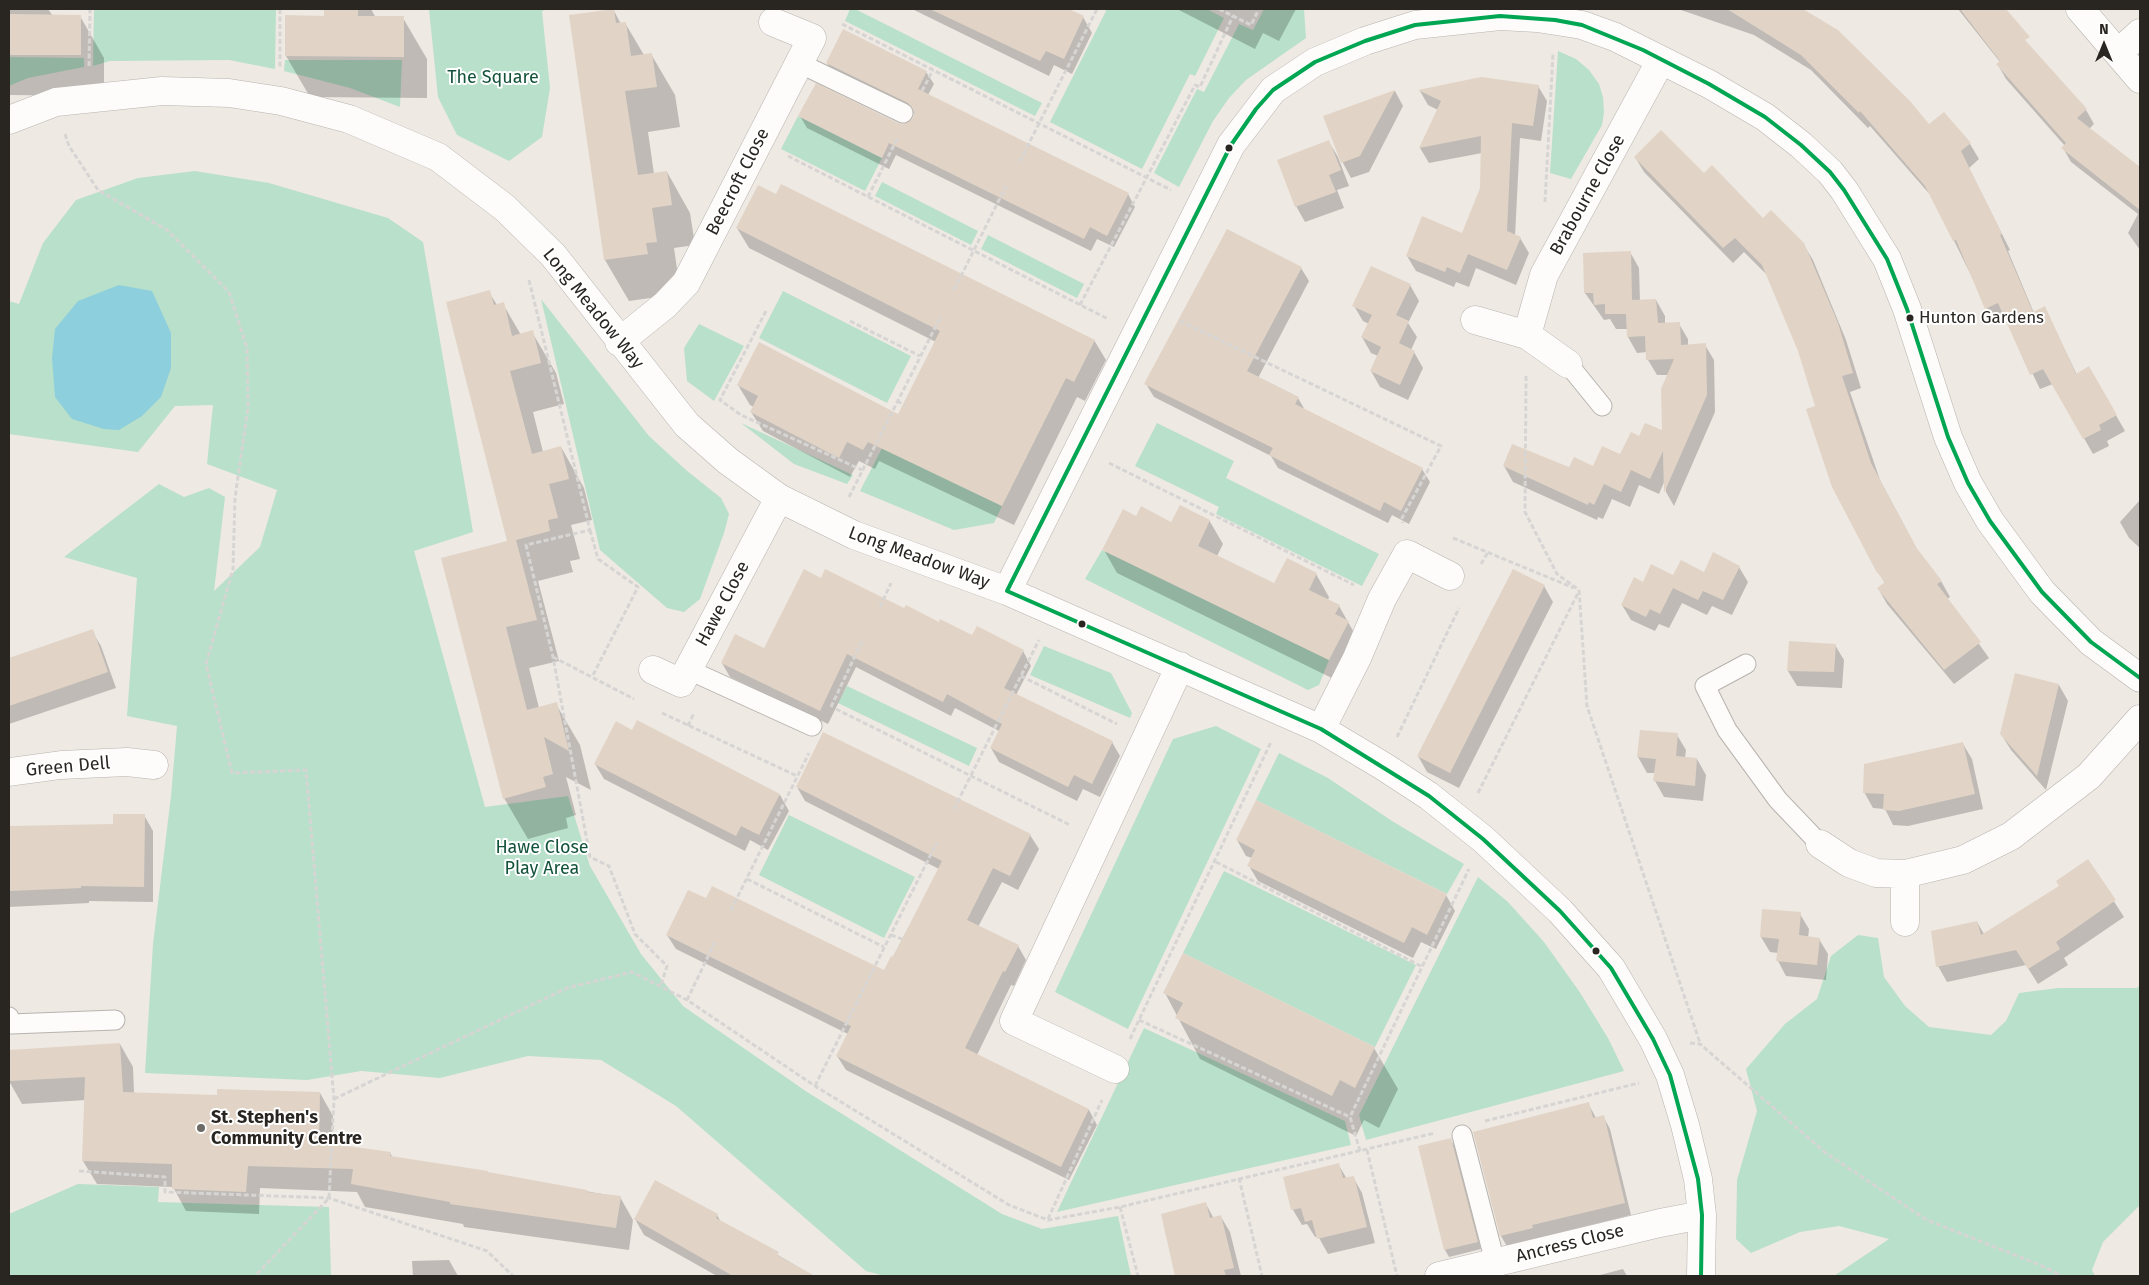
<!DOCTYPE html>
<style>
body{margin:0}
#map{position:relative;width:2149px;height:1285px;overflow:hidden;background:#efe9e3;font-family:"Fira Sans",sans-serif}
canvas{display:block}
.frame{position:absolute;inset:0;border:10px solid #292521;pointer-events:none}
.north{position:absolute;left:2079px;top:20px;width:50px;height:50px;-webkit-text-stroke:4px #fff;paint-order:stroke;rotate:0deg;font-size:14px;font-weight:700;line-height:20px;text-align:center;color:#292521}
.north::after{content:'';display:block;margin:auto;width:18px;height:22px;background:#292521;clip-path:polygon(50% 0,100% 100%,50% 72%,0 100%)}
</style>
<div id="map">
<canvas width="2149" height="1285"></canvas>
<div class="frame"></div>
<div class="north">N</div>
</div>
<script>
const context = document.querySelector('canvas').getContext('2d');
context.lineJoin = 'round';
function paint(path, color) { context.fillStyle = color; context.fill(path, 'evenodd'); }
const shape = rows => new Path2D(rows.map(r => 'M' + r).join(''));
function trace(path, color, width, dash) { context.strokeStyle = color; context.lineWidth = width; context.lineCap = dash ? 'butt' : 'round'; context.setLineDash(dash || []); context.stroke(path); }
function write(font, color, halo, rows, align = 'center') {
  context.font = font + ' "Fira Sans",sans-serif'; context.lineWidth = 4; context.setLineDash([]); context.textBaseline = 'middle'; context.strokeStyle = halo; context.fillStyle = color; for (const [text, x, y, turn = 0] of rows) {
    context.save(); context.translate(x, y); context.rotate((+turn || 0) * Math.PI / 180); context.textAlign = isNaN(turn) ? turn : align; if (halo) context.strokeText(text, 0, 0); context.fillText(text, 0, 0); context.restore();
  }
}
paint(shape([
 [94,9,276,9,275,69,229,60,110,61,93,66],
 [429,9,549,9,542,11,550,88,542,137,509,161,457,135,438,97],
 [850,9,855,9,1042,103,1035,116,845,21],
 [1107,9,1207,9,1224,18,1195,76,1190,74,1142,169,1050,122],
 [1264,9,1304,9,1306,38,1246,80,1229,98,1213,121,1179,187,1154,173,1197,89,1204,92,1239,24,1253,30],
 [1558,51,1576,59,1589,70,1599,84,1603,97,1604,112,1602,125,1571,179,1550,173],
 [9,57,84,58,84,67,28,78,9,86],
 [285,60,402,60,400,107,350,88,284,71],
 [798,116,882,158,865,191,781,149],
 [195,171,269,183,388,218,423,242,473,532,414,551,485,807,568,796,590,866,641,954,683,1006,807,1092,1002,1214,1042,1229,1118,1216,1131,1276,885,1276,866,1271,676,1106,601,1060,528,1056,440,1078,361,1071,307,1080,145,1073,153,944,171,796,177,726,127,716,137,578,64,557,159,484,184,497,209,488,225,497,214,591,260,547,277,490,207,464,213,405,175,406,138,452,9,434,9,301,19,304,43,243,76,200,138,178],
 [882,182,978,231,971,245,875,196],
 [988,235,1084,284,1077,298,981,249],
 [783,291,911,356,887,403,759,338],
 [541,299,649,436,686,470,721,498,729,514,724,533,700,599,684,612,667,608,600,550],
 [699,324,744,346,714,401,687,381,684,348],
 [741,423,853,475,847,484,794,464],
 [1157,423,1234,461,1226,478,1379,554,1362,586,1216,514,1219,507,1135,466],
 [882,448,1002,506,994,523,954,530,860,491],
 [1102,550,1329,660,1319,685,1308,690,1085,579],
 [1044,646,1111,673,1132,713,1130,718,1030,675],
 [847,686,977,748,969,766,838,703],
 [1216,726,1261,749,1128,1029,1055,992,1173,739],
 [1279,753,1328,778,1392,821,1464,864,1447,894,1256,800],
 [789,815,915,877,884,938,759,875],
 [1224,871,1416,965,1375,1047,1183,953],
 [1478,877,1508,902,1544,942,1579,991,1608,1038,1624,1071,1366,1140,1359,1115],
 [1858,935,1878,938,1884,977,1905,1006,1929,1027,1991,1035,2006,1021,2019,993,2058,988,2137,988,2140,985,2140,1205,2103,1242,2092,1270,2095,1276,1834,1276,1889,1239,1839,1226,1800,1232,1751,1253,1736,1239,1737,1180,1757,1111,1746,1069,1785,1024,1817,999,1831,956],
 [1144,1028,1345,1121,1351,1145,1057,1212],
 [78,1184,159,1187,158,1202,329,1207,331,1276,9,1276,9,1214]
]), '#b8e0ca');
paint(shape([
 [119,285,152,291,171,333,171,368,161,397,142,416,119,430,104,429,72,419,55,397,52,358,55,329,78,301]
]), '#8dcfdd');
paint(shape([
 [9,9,48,9,53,16,80,16,104,58,104,96,9,95],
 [326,9,371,9,376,18,403,18,427,59,427,98,310,97,286,56,325,17],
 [613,9,621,24,625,23,644,55,651,54,675,95,680,127,648,132,654,174,667,172,690,213,695,245,674,248,679,283,671,295,629,301,605,260],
 [912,9,1066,9,1083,17,1092,33,1072,74,1054,65,1049,76],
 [1177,9,1296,9,1279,41,1263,33,1255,49],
 [1678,9,1801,9,1838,31,1929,126,1970,144,1979,159,1969,168,2010,250,2008,251,2034,313,2045,308,2077,375,2089,368,2125,431,2107,441,2109,446,2093,454,2053,384,2040,389,2006,319,1995,324,1933,198,1870,126,1868,128,1811,70,1754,35],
 [1958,9,2003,9,2034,53,2086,110,2094,124,2089,129,2140,168,2140,250,2128,233,2138,214,2071,162,2063,148,2065,146,2006,79,1998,65,2000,62],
 [827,63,926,72,934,84,928,95,1128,194,1135,207,1114,247,1097,239,1091,251,896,155,889,169,807,128,800,116,905,125,914,119,915,114,834,76],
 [1538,86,1547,101,1541,141,1520,138,1515,236,1520,238,1529,253,1516,285,1476,268,1469,287,1456,282,1454,287,1416,271,1407,256,1462,234,1481,189,1482,153,1429,163,1420,148,1438,110,1428,105,1420,91],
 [1395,91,1403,106,1369,172,1351,178,1343,163,1325,117],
 [1329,142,1338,157,1349,186,1337,190,1344,208,1305,222,1296,206],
 [1635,157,1704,175,1763,220,1803,244,1813,260,1846,340,1861,388,1850,392,1880,480,1918,551,1941,581,1950,597,1947,599,1989,658,1954,684,1887,604,1878,588,1885,583,1877,570,1816,407,1799,350,1768,276,1744,252,1733,263,1644,172],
 [737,228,1094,340,1106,360,1085,401,1077,397,1014,525,879,461,875,469,859,461,850,477,763,431,751,412,754,407,750,405,738,385,899,416,936,342,749,248],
 [1630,252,1639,268,1640,301,1656,300,1665,316,1665,324,1679,324,1688,339,1688,346,1705,345,1714,360,1715,412,1674,506,1666,492,1665,480,1659,494,1639,485,1630,507,1612,499,1603,519,1598,517,1597,520,1513,482,1504,466,1513,446,1570,469,1594,468,1621,456,1640,437,1663,432,1668,375,1657,375,1648,360,1647,352,1637,353,1628,337,1628,329,1616,329,1610,319,1604,320,1585,293],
 [1301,268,1309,281,1258,378,1298,398,1305,410,1422,469,1430,482,1409,524,1392,515,1388,523,1278,468,1271,456,1154,397,1146,384],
 [1410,285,1419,301,1408,323,1417,337,1411,350,1414,352,1423,368,1408,400,1380,387,1371,371,1378,356,1371,353,1362,337,1369,324,1363,321,1354,306],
 [489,292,497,305,503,304,521,335,532,332,556,373,564,404,533,412,543,452,561,447,584,488,592,520,571,525,580,559,570,561,573,572,538,581,559,661,529,668,539,708,556,704,580,745,591,790,566,777,576,815,566,818,568,828,528,839,504,798,443,559,509,542],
 [2140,500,2140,548,2129,538,2120,522],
 [1137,518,1172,523,1209,520,1223,544,1217,556,1275,585,1316,574,1329,597,1328,600,1339,606,1361,645,1342,683,1117,573,1104,550],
 [1739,567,1748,582,1732,615,1712,606,1707,615,1682,603,1669,628,1659,624,1655,631,1631,620,1622,605,1643,584],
 [1513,570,1544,586,1553,602,1459,788,1427,772,1418,756],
 [821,579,973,637,1023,651,1031,666,1016,695,1112,742,1120,756,1100,797,1083,789,1077,801,999,762,991,748,999,731,955,708,951,716,856,667,828,724,730,677,722,663,764,650],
 [92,631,101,646,116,688,9,724,9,659],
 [1835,645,1844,660,1842,688,1797,686,1788,671],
 [2059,685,2068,701,2046,790,2011,750,2001,734],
 [638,722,780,795,789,811,768,850,750,840,745,851,604,779,595,764,633,731],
 [1677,735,1686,750,1685,758,1697,759,1706,775,1703,801,1664,797,1655,781,1656,773,1647,773,1638,757],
 [1963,744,1972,759,1983,809,1908,826,1893,825,1885,809,1873,808,1864,792],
 [797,787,1030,835,1039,849,1018,890,1002,882,978,927,1018,946,1026,960,1014,986,1011,985,977,1055,1089,1110,1097,1125,1069,1180,846,1070,837,1056,848,1034,676,949,667,935,885,972,939,869,805,801],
 [1256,802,1446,895,1455,911,1436,949,1421,942,1413,958,1258,881,1249,866,1252,858,1246,856,1237,840],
 [144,815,153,831,153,902,89,901,89,903,9,907,9,830,50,826,114,825],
 [2088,861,2124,917,2064,958,2068,965,2038,984,2026,965,1947,982,1938,966,1977,922,1984,934,2060,886],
 [1800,914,1809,929,1808,938,1819,939,1828,954,1826,980,1786,976,1778,961,1778,953,1770,952,1761,937],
 [1165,993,1374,1048,1398,1089,1379,1128,1364,1120,1356,1136,1200,1059],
 [120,1044,133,1067,134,1093,218,1096,320,1093,333,1116,332,1145,390,1153,393,1158,620,1197,633,1220,629,1250,464,1227,463,1224,365,1207,357,1192,260,1188,259,1214,186,1211,173,1187,97,1184,83,1161,86,1100,22,1104,9,1081,9,1052],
 [1588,1103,1596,1118,1603,1116,1610,1129,1631,1215,1538,1238,1539,1241,1508,1248,1501,1236],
 [1450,1139,1455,1146,1481,1249,1449,1257,1445,1250],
 [1338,1164,1347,1179,1353,1177,1362,1193,1375,1243,1328,1254,1318,1236,1315,1237,1307,1224,1302,1225,1293,1210],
 [1206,1204,1214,1219,1221,1217,1230,1232,1241,1276,1178,1276,1163,1214],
 [717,1215,721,1222,814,1276,717,1276,644,1235,635,1219],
 [449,1260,458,1276,413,1276,412,1261],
 [1623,1269,1627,1276,1596,1276]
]), '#0003');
paint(shape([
 [324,9,358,9,358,16,404,16,404,57,285,56,285,15,324,16],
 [614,9,616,23,626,22,631,56,652,53,657,87,625,91,638,175,667,171,672,205,652,208,657,242,646,243,648,254,604,260,569,15],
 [930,9,1069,9,1084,16,1064,59,1046,51,1040,61],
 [1727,9,1803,9,1838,30,1910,101,1929,124,1944,112,1971,143,1961,151,2002,234,2000,235,2033,312,2045,306,2076,374,2089,366,2117,415,2099,425,2101,430,2083,439,2043,369,2030,375,1998,303,1985,309,1956,240,1953,241,1925,186,1860,111,1859,113,1801,55],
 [1960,9,2006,9,2030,37,2025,40,2087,109,2077,118,2140,167,2140,210,2061,148,2066,143,1996,64,2000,61],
 [9,14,81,15,81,55,9,55],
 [843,29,927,71,918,89,1129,193,1107,236,1090,227,1084,239,889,143,882,158,798,116,816,83,898,123,904,124,913,118,914,112,908,103,826,63],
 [1481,77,1539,85,1533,126,1512,123,1507,231,1521,237,1507,270,1468,254,1460,273,1447,267,1445,272,1406,256,1422,216,1462,233,1480,188,1481,136,1419,148,1441,101,1418,90],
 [1395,90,1360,156,1341,163,1323,116],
 [1661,130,1704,173,1712,165,1763,218,1771,210,1804,243,1838,323,1853,373,1842,376,1871,463,1916,547,1942,581,1937,584,1981,642,1944,670,1877,588,1885,582,1876,571,1832,487,1806,409,1815,406,1798,351,1762,265,1735,238,1723,248,1634,157],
 [1329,140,1341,170,1329,175,1336,192,1295,207,1277,160],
 [781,184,1095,340,1074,382,1066,378,1002,506,868,442,863,450,847,442,839,458,750,412,758,396,737,385,759,342,898,414,940,331,736,228,758,185,776,194],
 [1227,229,1302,267,1247,371,1299,397,1295,404,1423,468,1401,511,1384,502,1380,511,1320,481,1269,455,1273,448,1144,384],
 [1631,251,1632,300,1656,299,1658,323,1680,322,1681,345,1706,343,1707,395,1664,493,1663,451,1650,479,1631,470,1621,492,1604,484,1594,505,1589,502,1588,505,1503,466,1512,444,1569,467,1574,457,1593,466,1602,446,1620,454,1631,432,1639,436,1645,423,1662,430,1661,389,1674,359,1646,360,1645,336,1627,337,1626,314,1605,314,1605,304,1594,305,1593,293,1584,293,1583,253],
 [1371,266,1411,284,1396,315,1409,321,1399,343,1415,351,1400,385,1370,371,1381,347,1361,337,1372,315,1352,306],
 [490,290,494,305,504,302,512,336,533,330,541,363,510,371,532,454,561,446,569,479,549,484,558,518,548,520,550,531,516,540,537,620,506,627,527,710,557,702,569,751,544,737,553,774,543,777,546,787,503,799,441,558,507,541,446,302],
 [1180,505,1210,520,1198,546,1274,583,1287,558,1317,573,1309,590,1340,605,1335,614,1349,621,1329,660,1102,550,1123,509,1136,516,1141,506,1171,522],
 [1713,552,1740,566,1723,600,1703,591,1698,600,1673,588,1660,614,1650,609,1646,617,1621,605,1634,577,1643,582,1651,564,1673,575,1681,560,1704,572],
 [804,569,821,578,825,569,904,608,906,605,939,622,940,619,972,635,977,626,1024,650,1004,688,1113,741,1092,784,1074,775,1068,787,990,748,1002,724,947,694,943,702,847,654,820,711,721,663,735,634,764,648],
 [1513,569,1545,585,1450,773,1417,756],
 [93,629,108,672,9,706,9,658],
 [1789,641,1836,644,1834,672,1787,671],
 [2015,673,2059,684,2037,776,2000,734],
 [637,720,780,794,759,835,741,826,736,836,594,764,616,721,632,730],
 [1640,730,1678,733,1676,756,1697,758,1695,786,1653,781,1656,759,1637,757],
 [823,732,1031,834,1010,876,993,868,967,920,1019,945,1005,972,1003,971,965,1048,1089,1109,1061,1167,836,1056,851,1026,666,935,688,890,706,898,712,886,884,970,891,956,893,957,942,861,796,787],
 [1963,742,1975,794,1899,811,1883,810,1884,794,1863,793,1864,764],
 [1256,800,1447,894,1427,935,1412,927,1404,943,1247,866,1255,850,1236,840],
 [113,814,145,814,144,887,81,886,81,888,9,891,9,826,113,824],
 [2088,859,2116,900,2056,942,2060,949,2028,969,2016,950,1936,967,1931,931,1977,921,1981,935,2059,886,2056,881],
 [1762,909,1801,912,1799,935,1820,938,1817,965,1776,961,1779,939,1760,937],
 [1183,953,1375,1047,1355,1088,1340,1080,1332,1096,1175,1018,1183,1003,1163,993],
 [120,1043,123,1092,217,1095,217,1089,320,1092,319,1142,391,1152,390,1156,488,1171,488,1172,587,1190,587,1192,621,1196,616,1228,450,1204,450,1202,351,1184,353,1169,248,1166,246,1192,172,1189,172,1164,82,1161,85,1077,9,1081,9,1050],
 [1589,1102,1593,1118,1604,1115,1625,1203,1532,1225,1533,1228,1500,1236,1473,1132],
 [1451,1138,1478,1242,1444,1250,1418,1146],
 [1339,1163,1343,1178,1354,1176,1367,1227,1317,1239,1312,1220,1305,1222,1301,1208,1291,1210,1283,1177],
 [655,1180,718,1214,716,1218,779,1252,777,1255,815,1276,733,1276,634,1219],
 [1206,1202,1210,1218,1221,1215,1234,1268,1224,1270,1226,1276,1175,1276,1161,1214]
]), '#e1d4c6');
const service = shape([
 [799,63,903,113],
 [1568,364,1602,406],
 [1746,664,1705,686,1727,730,1778,800,1820,844],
 [689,670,812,726],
 [9,1017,11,1024,115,1020],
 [1462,1135,1495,1262]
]);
const minor = shape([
 [2080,9,2140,79],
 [2118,53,2140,33],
 [9,120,56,102,162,91,229,93,281,101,349,119,438,157,505,208,553,255,687,425,728,461,779,498,854,535,1007,591,1321,729,1383,766,1429,796,1483,839,1560,911,1611,968,1653,1039,1670,1075,1685,1125,1698,1179,1702,1215,1701,1276],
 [1475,320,1527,335,1568,364],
 [1527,335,1544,275,1661,60],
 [619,342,665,305,686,283,812,38,773,22],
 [1007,591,1231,145,1273,90,1315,62,1365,41,1415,25,1500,16,1537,18,1582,25,1615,37,1709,84,1765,117,1801,145,1830,172,1844,190,1887,259,1907,309,1948,437,1968,483,1990,521,2042,592,2091,642,2140,678],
 [653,670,681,683,779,498],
 [1321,729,1357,658,1382,599,1407,554,1450,576],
 [9,772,61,765,127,762,154,765],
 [1820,844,1849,863,1876,873,1905,874,1963,860,2011,836,2089,776,2140,719],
 [1905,874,1905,922],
 [1115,1069,1014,1021,1180,666],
 [1439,1276,1660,1223,1702,1215]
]);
trace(service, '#b7b3ae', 21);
trace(minor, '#b7b3ae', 29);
trace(shape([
 [280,9,280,68],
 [1219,9,1251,25,1259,9],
 [842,24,1171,190],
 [89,66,90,9],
 [922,91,933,70],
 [65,134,69,146,98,190,167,230,229,292,247,348,248,407,235,498,233,569,206,664,232,773,306,770,334,1099,329,1198,255,1276],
 [788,156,1108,319],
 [1020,161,1097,9],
 [868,197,897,139],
 [1545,202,1553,54],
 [529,280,590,530,526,545,553,657,590,857,609,866,635,934,667,966,661,985],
 [954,290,1006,186],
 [1080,305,1195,85,1200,87,1233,16],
 [766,311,720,400,741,415,862,470],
 [850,321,920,356],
 [1180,321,1441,446,1402,518,1403,523],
 [1526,376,1525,512,1557,574,1579,590],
 [897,401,905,405],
 [1109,463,1354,585],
 [849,497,941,316],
 [590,530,598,559,638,587,592,677],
 [1453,538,1574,588],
 [1481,564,1488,552],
 [1579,590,1587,706,1700,1043],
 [880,607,891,583],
 [553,657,634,699],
 [1021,676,1117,724],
 [831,707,863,639],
 [836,709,1070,825],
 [662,713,797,776],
 [688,726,694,713],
 [1397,737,1459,608],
 [1478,793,1579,591],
 [954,809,1039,640],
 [1216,862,1421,966],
 [747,879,884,947],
 [731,910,809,753],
 [891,935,902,939],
 [687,1000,715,942],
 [1139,1020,1350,1117],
 [1130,1039,1271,742],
 [1690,1043,1700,1044,1827,1154,1927,1220,2040,1265,2062,1276],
 [815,1086,937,842],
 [334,1099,567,988,632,972,687,1000,815,1086,1009,1205,1048,1220,1120,1207,1435,1133],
 [1485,1121,1639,1083],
 [1367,1150,1397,1276],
 [1360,1151,1350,1117,1469,869],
 [79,1171,165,1177,165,1192,329,1198,487,1251,513,1276],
 [1239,1178,1262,1276],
 [1120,1207,1138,1276],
 [1048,1219,1102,1100]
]), '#d7d5d4', 3, [5, 2.5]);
trace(service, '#fdfcfb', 19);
trace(minor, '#fdfcfb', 28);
trace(shape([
 [1701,1276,1702,1215,1698,1179,1670,1075,1653,1039,1611,968,1560,911,1483,839,1429,796,1321,729,1007,591,1231,145,1256,109,1273,90,1315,62,1365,41,1415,25,1500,16,1555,20,1582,25,1643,50,1709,84,1765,117,1801,145,1830,172,1844,190,1887,259,1907,309,1948,437,1968,483,1990,521,2042,592,2091,642,2140,678]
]), '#00a651', 4);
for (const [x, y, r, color] of [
 [1229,148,4.5,"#292521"],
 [1910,318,4.5,"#292521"],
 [1082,624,4.5,"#292521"],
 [1596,951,4.5,"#292521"],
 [201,1128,5,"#6e6a65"]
]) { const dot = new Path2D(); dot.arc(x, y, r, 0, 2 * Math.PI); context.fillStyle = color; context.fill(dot); trace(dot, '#fff', 2); }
write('17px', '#292521', '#fff', [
 ["Hunton Gardens",1919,318]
], 'left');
write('18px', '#14533b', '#fff', [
 ["The Square",493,78],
 ["Hawe Close",542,848],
 ["Play Area",542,869]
]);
write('18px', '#292521', '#fff', [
 ["Beecroft Close",738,182,-63],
 ["Brabourne Close",1588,195,-61],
 ["Long Meadow Way",593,309,51],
 ["Long Meadow Way",919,558,20],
 ["Hawe Close",723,604,-62],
 ["Green Dell",68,767,-5],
 ["Ancress Close",1570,1244,-14]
]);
write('bold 18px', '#292521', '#fff', [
 ["St. Stephen's",211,1118],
 ["Community Centre",211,1139]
], 'left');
</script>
